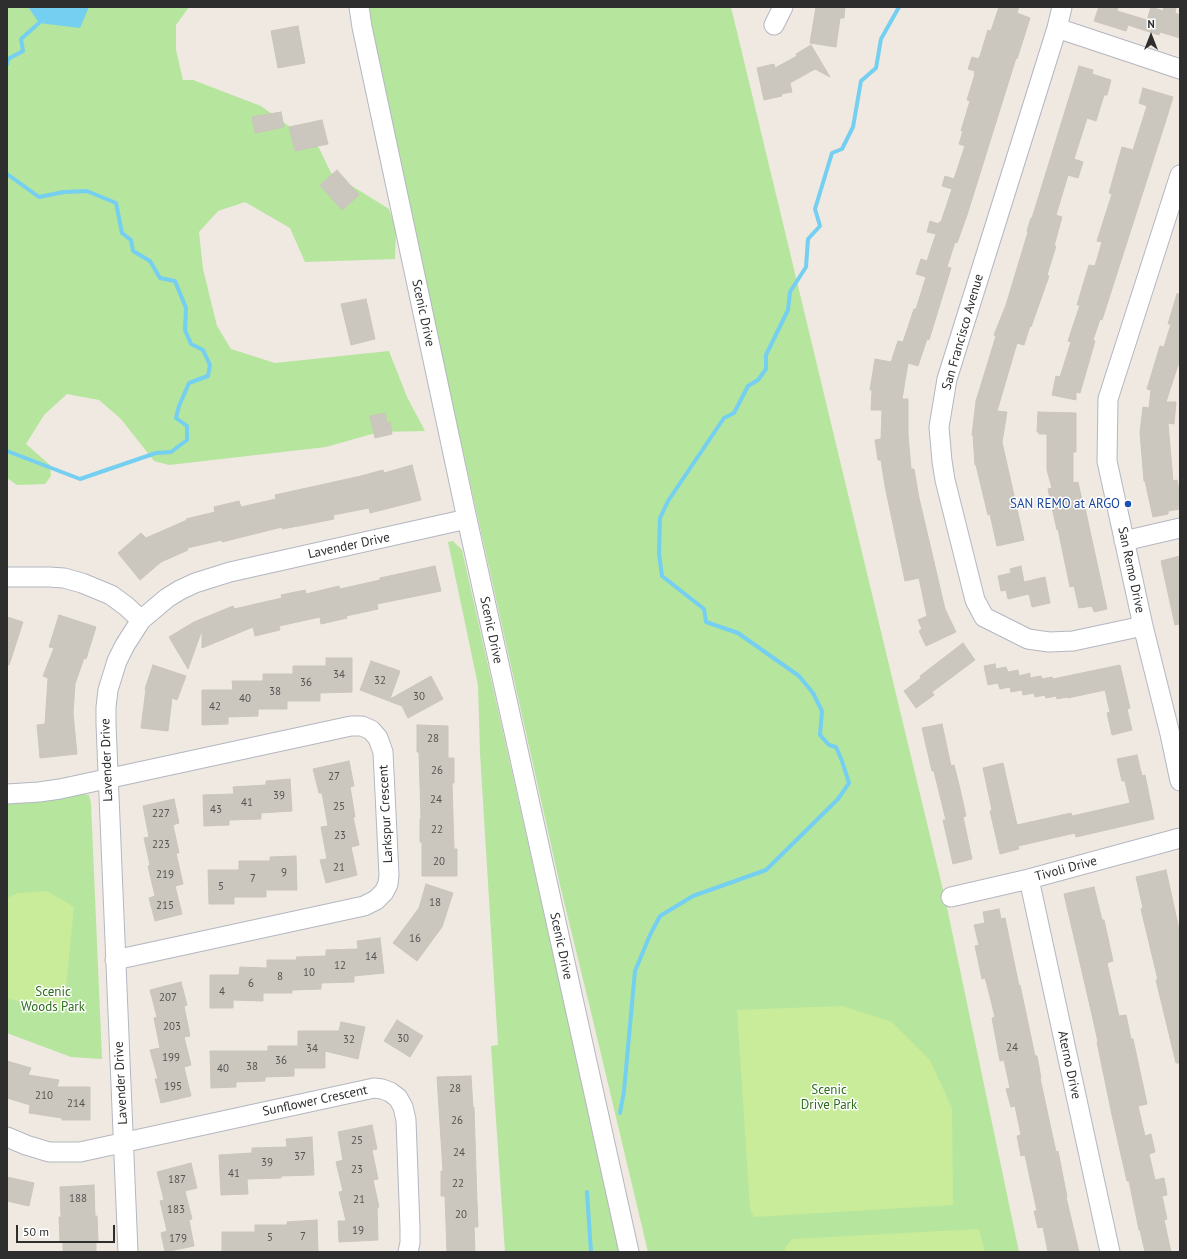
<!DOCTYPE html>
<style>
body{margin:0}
#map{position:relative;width:1187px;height:1259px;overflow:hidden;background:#efe9e1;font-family:"PT Sans",sans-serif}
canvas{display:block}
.frame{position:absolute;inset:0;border:8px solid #2e2e2e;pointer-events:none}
.north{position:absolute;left:1131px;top:16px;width:40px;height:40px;-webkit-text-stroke:3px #fff;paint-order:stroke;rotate:0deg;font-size:11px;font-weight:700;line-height:16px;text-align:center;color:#2e2e2e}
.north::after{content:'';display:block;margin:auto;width:14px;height:18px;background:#2e2e2e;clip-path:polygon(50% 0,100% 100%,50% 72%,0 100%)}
.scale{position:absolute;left:16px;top:1225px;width:99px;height:18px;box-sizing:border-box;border:2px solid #2e2e2e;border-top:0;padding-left:5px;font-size:12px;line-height:14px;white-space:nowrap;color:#2e2e2e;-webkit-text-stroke:3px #fff;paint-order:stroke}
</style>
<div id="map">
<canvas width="1187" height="1259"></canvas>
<div class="frame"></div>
<div class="north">N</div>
<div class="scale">50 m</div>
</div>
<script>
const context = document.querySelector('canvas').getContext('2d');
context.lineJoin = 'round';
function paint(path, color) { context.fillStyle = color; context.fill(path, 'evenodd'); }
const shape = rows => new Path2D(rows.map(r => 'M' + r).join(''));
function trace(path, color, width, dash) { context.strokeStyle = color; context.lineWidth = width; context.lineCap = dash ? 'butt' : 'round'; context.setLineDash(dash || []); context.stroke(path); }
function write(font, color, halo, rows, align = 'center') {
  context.font = font + ' "PT Sans",sans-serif'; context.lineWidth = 3; context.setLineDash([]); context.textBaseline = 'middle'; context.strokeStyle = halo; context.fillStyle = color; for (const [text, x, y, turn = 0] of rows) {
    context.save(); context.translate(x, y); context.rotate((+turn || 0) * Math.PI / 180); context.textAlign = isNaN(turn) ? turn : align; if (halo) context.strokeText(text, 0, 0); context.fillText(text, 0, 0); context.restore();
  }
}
paint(shape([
 [7,7,28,7,40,23,89,7,189,7,176,25,176,50,183,80,193,80,261,106,319,148,331,173,389,209,396,230,395,259,305,262,290,228,245,202,218,211,199,232,203,269,217,326,231,349,275,363,389,351,407,397,425,431,379,432,326,447,169,465,154,461,121,419,99,400,67,394,44,415,26,444,50,465,51,476,45,484,17,485,7,478],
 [368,7,731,7,945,898,1019,1252,648,1252,591,1012,560,885,399,165],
 [453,541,462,550,620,1252,505,1252,491,1046,498,1045,480,753,478,685,448,542],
 [81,794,89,795,91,804,102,1059,71,1057,7,1033,7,802]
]), '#b6e59e');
paint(shape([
 [47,891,74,907,64,1007,56,1011,7,998,7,898,18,893],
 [842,1006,892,1022,930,1060,952,1108,953,1205,754,1217,750,1209,737,1010],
 [979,1229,985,1252,785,1252,785,1248,792,1239]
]), '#c9ec9a');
paint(shape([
 [28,7,91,7,89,7,80,28,39,23]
]), '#75cff0');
trace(shape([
 [7,64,8,59,23,51,21,39,39,23],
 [7,174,39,197,64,192,87,191,116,203,122,233,131,240,133,251,150,261,160,278,175,281,186,308,185,330,191,344,203,350,210,365,208,376,189,383,179,406,176,418,187,426,187,440,171,452,156,453,80,479,7,451],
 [620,1113,624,1091,635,971,650,935,660,916,693,896,766,870,838,799,849,783,842,761,836,747,829,745,820,735,822,711,813,693,799,676,738,633,706,622,704,609,662,576,659,554,660,518,668,501,724,418,734,413,748,386,758,380,766,369,766,355,788,310,790,292,806,267,808,239,820,226,815,209,832,153,842,149,853,127,861,81,876,68,881,39,899,7],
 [587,1192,591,1252]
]), '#75cff0', 4);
const building = shape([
 [816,7,845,7,844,18,840,18,836,47,810,43,816,7],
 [999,7,1019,7,1017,13,1030,18,1017,59,1016,58,967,215,957,243,955,242,947,267,951,268,929,340,927,339,918,366,908,363,902,399,908,399,908,435,911,469,914,469,919,498,945,609,956,632,926,646,919,631,922,629,918,620,927,616,919,578,905,581,885,486,881,460,878,460,875,440,881,439,882,410,871,410,872,390,870,390,875,359,891,362,898,341,903,342,914,309,916,309,926,277,916,274,921,259,927,261,936,234,927,232,930,221,939,224,939,222,941,222,952,189,942,186,945,176,954,179,965,146,959,144,963,131,961,131,970,101,967,100,975,74,974,74,975,71,968,69,972,57,978,59,980,56,988,30,991,31,999,7],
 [1099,7,1118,7,1117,11,1147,20,1151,7,1163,11,1164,7,1176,7,1175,13,1180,15,1180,38,1160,32,1159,35,1128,25,1126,31,1094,21,1099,7],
 [298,26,305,63,278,68,271,31,298,26],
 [811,45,830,77,815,69,790,83,792,92,781,94,782,96,764,100,757,68,774,64,775,68,797,56,796,54,811,45],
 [1079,66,1093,70,1092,74,1111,80,1107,95,1104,95,1096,121,1087,118,1074,159,1083,162,1078,178,1068,175,1056,215,1062,217,1054,246,1056,246,1047,275,1049,276,1031,327,1030,326,1024,345,1017,343,997,411,1007,412,1002,442,1024,540,997,546,990,514,988,515,976,465,975,465,973,435,972,435,976,401,996,336,994,335,1006,305,1028,232,1027,231,1031,218,1032,218,1079,66],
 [1143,88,1173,97,1166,120,1102,320,1100,319,1093,340,1095,341,1080,393,1076,392,1076,400,1052,395,1056,376,1060,377,1071,342,1068,341,1080,305,1077,305,1089,265,1095,266,1102,242,1097,241,1112,194,1109,193,1122,147,1133,150,1147,106,1139,103,1143,88],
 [281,112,284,127,255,133,252,117,281,112],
 [322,120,328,144,295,151,289,127,322,120],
 [337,170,359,195,342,210,320,185,337,170],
 [1177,294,1180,294,1180,366,1178,365,1166,402,1176,402,1174,424,1168,423,1173,481,1177,480,1180,495,1180,509,1168,511,1168,514,1153,517,1145,481,1144,481,1140,432,1143,407,1149,408,1151,390,1147,389,1160,346,1164,347,1171,324,1168,324,1177,294],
 [366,299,375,339,351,345,341,304,366,299],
 [1038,412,1076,413,1076,452,1073,452,1073,483,1078,482,1084,509,1085,508,1107,609,1094,612,1092,606,1079,608,1074,586,1070,587,1058,529,1057,530,1048,489,1052,488,1047,470,1047,434,1039,434,1039,432,1037,432,1038,412],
 [385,413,387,423,390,422,392,434,375,438,370,416,385,413],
 [412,465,421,500,370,513,369,508,333,515,334,519,309,524,282,529,282,527,222,542,222,540,187,548,188,550,161,562,140,580,118,553,141,533,146,538,187,520,186,519,215,512,214,507,239,501,241,507,276,499,275,495,361,476,383,470,384,473,412,465],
 [1180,556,1180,624,1175,625,1161,561,1180,556],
 [435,566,441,591,377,604,378,609,346,616,347,618,321,624,320,617,279,626,280,630,255,636,253,627,202,648,202,630,188,669,169,637,194,622,233,606,234,609,282,598,281,595,305,590,306,594,339,586,340,589,380,580,380,578,435,566],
 [1021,566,1024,582,1045,577,1050,603,1032,607,1029,594,1008,599,1006,590,1001,591,998,576,1011,573,1010,569,1021,566],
 [59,615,96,627,86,659,84,658,75,684,73,713,77,754,40,758,37,725,45,724,48,678,43,676,54,648,49,647,59,615],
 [7,617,23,622,9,665,7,665,7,617],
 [963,643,975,660,932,692,934,695,916,708,904,691,921,678,920,676,963,643],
 [326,658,352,658,352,692,320,693,320,701,287,701,287,709,258,709,258,716,228,717,228,724,202,725,202,690,233,690,232,681,263,681,263,674,293,674,293,666,326,666,326,658],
 [371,661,400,671,390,699,431,676,443,699,408,718,402,706,360,690,371,661],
 [995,664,996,669,1006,667,1008,672,1018,670,1019,676,1030,673,1030,678,1041,676,1042,679,1052,677,1053,679,1120,665,1130,708,1127,709,1132,730,1112,735,1107,713,1110,712,1105,690,1068,698,1067,697,1057,699,1056,696,1046,698,1045,695,1035,697,1034,693,1023,695,1022,690,1011,692,1010,687,1000,689,998,683,988,685,984,666,995,664],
 [153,665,186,676,177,700,172,698,168,731,141,728,146,689,145,689,153,665],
 [942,724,951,766,954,765,960,789,966,816,963,817,972,859,953,864,943,820,946,820,939,792,934,771,932,771,922,728,942,724],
 [417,725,448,726,448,758,454,758,454,783,452,783,454,849,457,849,457,876,422,876,422,842,420,842,420,819,421,819,419,752,417,752,417,725],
 [1137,755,1142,776,1145,775,1154,819,1076,837,1075,833,1018,846,1019,849,1000,854,990,811,992,810,983,768,1003,763,1017,825,1071,813,1072,816,1130,803,1125,781,1122,781,1117,759,1137,755],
 [349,761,354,786,350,787,355,817,353,817,359,845,351,847,357,875,326,883,320,860,327,859,321,827,328,826,322,793,319,793,313,769,349,761],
 [290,779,292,811,261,813,261,819,229,820,229,825,204,826,203,795,234,794,233,787,266,785,266,781,290,779],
 [174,799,179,823,173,825,179,853,176,853,183,884,175,886,182,914,155,921,149,898,155,896,148,866,150,865,144,838,149,837,143,806,174,799],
 [296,856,297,890,266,890,266,897,234,897,234,904,209,904,208,870,239,870,239,861,270,861,270,857,296,856],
 [1166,870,1180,934,1180,1063,1176,1063,1156,980,1158,980,1141,909,1143,908,1136,877,1166,870],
 [426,884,453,893,442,927,417,961,393,943,419,908,426,884],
 [1094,887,1102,920,1104,920,1113,961,1107,963,1119,1016,1126,1015,1131,1039,1133,1039,1147,1104,1138,1106,1145,1136,1151,1134,1155,1152,1149,1154,1155,1180,1164,1178,1167,1195,1162,1196,1167,1219,1164,1220,1171,1252,1145,1252,1140,1230,1139,1230,1129,1181,1127,1181,1112,1115,1097,1042,1098,1042,1093,1019,1064,894,1094,887],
 [999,909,1001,919,1005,918,1019,986,1020,985,1035,1056,1037,1056,1041,1078,1040,1078,1056,1152,1058,1151,1067,1197,1066,1197,1079,1252,1048,1252,1043,1227,1038,1228,1034,1211,1037,1211,1025,1155,1021,1156,1017,1136,1021,1135,1015,1106,1011,1107,1006,1089,1010,1088,1004,1060,1000,1061,992,1018,995,1017,987,985,985,978,982,979,975,946,979,945,974,925,985,923,983,912,999,909],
 [380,938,384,973,354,976,354,982,321,983,321,989,292,990,292,993,263,993,263,1001,233,1000,233,1008,210,1008,210,975,239,975,240,967,267,968,267,960,297,960,296,957,326,956,326,950,358,949,357,941,380,938],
 [181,982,187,1005,184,1006,190,1036,184,1037,191,1065,184,1067,191,1096,161,1103,155,1079,158,1079,150,1050,160,1048,154,1018,157,1017,150,990,181,982],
 [397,1020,423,1036,410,1057,384,1041,397,1020],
 [341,1022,365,1027,358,1059,325,1051,325,1068,294,1068,294,1076,265,1077,265,1081,236,1082,236,1087,211,1088,210,1051,268,1051,268,1046,298,1046,298,1031,339,1031,341,1022],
 [7,1061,31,1068,28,1075,59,1080,57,1087,90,1087,90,1120,62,1120,62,1118,29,1113,30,1105,7,1098,7,1061],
 [471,1076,473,1108,474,1107,477,1203,478,1227,474,1227,475,1252,447,1252,445,1196,441,1196,441,1171,443,1171,437,1077,471,1076],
 [372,1125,377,1149,372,1150,378,1179,373,1180,379,1207,377,1208,378,1240,339,1242,338,1221,346,1221,339,1192,343,1191,336,1162,343,1160,338,1132,372,1125],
 [312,1137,314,1175,281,1176,281,1178,247,1179,248,1194,221,1195,219,1155,252,1153,252,1148,287,1147,286,1139,312,1137],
 [191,1163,197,1188,185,1191,192,1219,189,1220,194,1246,165,1252,161,1233,167,1231,160,1201,164,1200,157,1172,191,1163],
 [7,1177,34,1183,29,1206,7,1201,7,1177],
 [94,1185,95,1216,97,1216,98,1241,96,1241,96,1252,63,1252,63,1242,60,1242,59,1217,61,1217,60,1187,94,1185],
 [317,1220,318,1252,222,1252,222,1232,255,1232,255,1225,287,1225,287,1222,317,1220]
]);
paint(building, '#cbc7bf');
trace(building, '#cbc5ba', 1);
const minor = shape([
 [359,7,362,27,467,519,629,1252],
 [1062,7,1057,28,947,379,939,427,942,461,945,480,975,600,984,617,1028,639,1049,642,1073,641,1143,626],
 [774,25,783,7],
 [1057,28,1180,69],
 [1180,175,1108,399,1107,461,1143,626,1170,734,1180,781],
 [1124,541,1180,528],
 [7,577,49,577,64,578,82,583,111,595,126,606,141,620],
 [7,794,39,792,60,789,351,726,362,726,371,730,378,738,383,752,389,875,388,884,384,892,376,900,364,906,115,960],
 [1029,879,1110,1252],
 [951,897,1029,879,1180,838],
 [7,1137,26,1145,49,1152,80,1152,374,1088,382,1089,390,1092,398,1098,403,1107,406,1120,410,1228,410,1243,408,1252],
 [128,1252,106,724,106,707,108,690,117,661,125,645,141,620,167,598,180,590,195,583,230,572,467,519]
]);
trace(minor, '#b4b7c1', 21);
trace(minor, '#fff', 19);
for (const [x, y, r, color] of [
 [1128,504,4,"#1a4fb4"]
]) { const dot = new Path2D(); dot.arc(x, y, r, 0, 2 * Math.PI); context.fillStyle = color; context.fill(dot); trace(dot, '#fff', 1.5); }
write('11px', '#555452', null, [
 ["34",339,675],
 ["32",380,681],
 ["36",306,683],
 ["38",275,692],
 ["30",419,697],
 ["40",245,699],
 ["42",215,707],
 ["28",433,739],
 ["26",437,771],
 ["27",334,777],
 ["39",279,796],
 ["24",436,800],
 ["41",247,803],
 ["25",339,807],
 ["43",216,810],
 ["227",161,814],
 ["22",437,830],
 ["23",340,836],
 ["223",161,845],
 ["20",439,862],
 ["21",339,868],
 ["9",284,873],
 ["219",165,875],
 ["7",253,879],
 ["5",221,887],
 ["18",435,903],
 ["215",165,906],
 ["16",415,939],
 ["14",371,957],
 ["12",340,966],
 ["10",309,973],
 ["8",280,977],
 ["6",251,984],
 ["4",222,992],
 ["207",168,998],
 ["203",172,1027],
 ["30",403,1039],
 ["32",349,1040],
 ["24",1012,1048],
 ["34",312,1049],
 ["199",171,1058],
 ["36",281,1061],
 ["38",252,1067],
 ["40",223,1069],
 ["195",173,1087],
 ["28",455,1089],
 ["210",44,1096],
 ["214",76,1104],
 ["26",457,1121],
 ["25",357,1141],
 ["24",459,1153],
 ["37",300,1157],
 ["39",267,1163],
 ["23",357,1170],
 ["41",234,1174],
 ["187",177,1180],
 ["22",458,1184],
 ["188",78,1199],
 ["21",359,1200],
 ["183",176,1210],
 ["20",461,1215],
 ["19",358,1231],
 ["7",303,1237],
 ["5",270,1238],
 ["179",178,1239]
]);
write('13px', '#2e2e2e', '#fff', [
 ["Scenic Drive",423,313,78],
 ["San Francisco Avenue",963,332,-74],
 ["Lavender Drive",349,546,-12],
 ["San Remo Drive",1131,570,78],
 ["Scenic Drive",491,630,78],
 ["Lavender Drive",107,760,-92],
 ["Larkspur Crescent",386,814,-93],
 ["Tivoli Drive",1066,869,-15],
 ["Scenic Drive",561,946,78],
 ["Aterno Drive",1069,1065,78],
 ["Lavender Drive",121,1083,-93],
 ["Sunflower Crescent",315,1101,-12]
]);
write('13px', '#164399', '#fff', [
 ["SAN REMO at ARGO",1120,504]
], 'right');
write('13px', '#2c6e1b', '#fff', [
 ["Scenic",53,992],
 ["Woods Park",53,1007],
 ["Scenic",829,1090],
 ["Drive Park",829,1105]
]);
</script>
